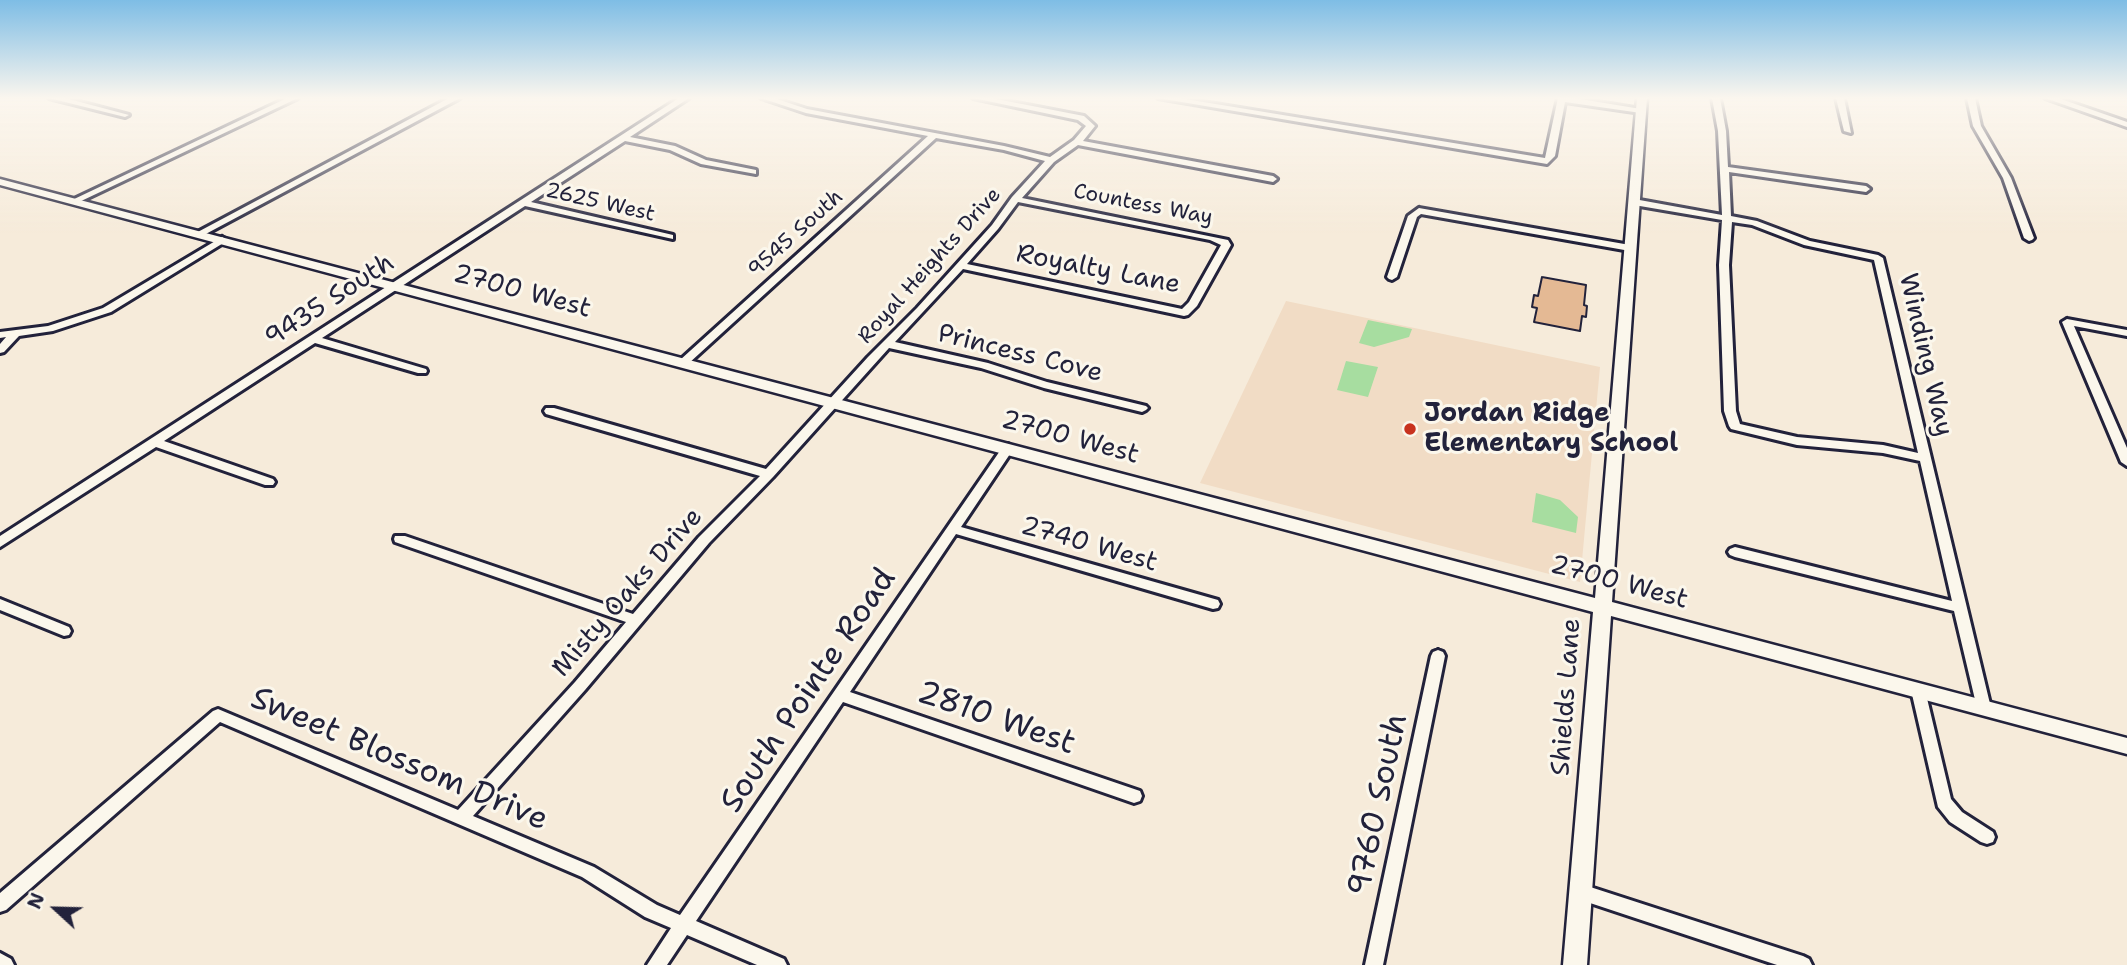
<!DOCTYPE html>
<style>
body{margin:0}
#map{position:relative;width:2127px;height:965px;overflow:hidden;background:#f6ebda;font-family:"Shantell Sans",sans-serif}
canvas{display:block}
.north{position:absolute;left:21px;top:874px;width:70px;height:70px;-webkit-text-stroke:5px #fbf7ec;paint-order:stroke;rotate:292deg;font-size:19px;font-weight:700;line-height:28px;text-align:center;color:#22223b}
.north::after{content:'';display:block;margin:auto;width:24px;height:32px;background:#22223b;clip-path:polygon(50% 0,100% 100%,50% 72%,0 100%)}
</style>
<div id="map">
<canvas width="2127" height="965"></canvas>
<div class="north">N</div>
</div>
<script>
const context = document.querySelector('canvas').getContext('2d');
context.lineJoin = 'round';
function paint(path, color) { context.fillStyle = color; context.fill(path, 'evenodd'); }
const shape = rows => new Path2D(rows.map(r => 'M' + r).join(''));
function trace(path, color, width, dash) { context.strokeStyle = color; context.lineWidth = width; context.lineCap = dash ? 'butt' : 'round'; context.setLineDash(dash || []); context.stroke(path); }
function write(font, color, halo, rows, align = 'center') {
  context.font = font + ' "Shantell Sans",sans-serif'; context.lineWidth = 6; context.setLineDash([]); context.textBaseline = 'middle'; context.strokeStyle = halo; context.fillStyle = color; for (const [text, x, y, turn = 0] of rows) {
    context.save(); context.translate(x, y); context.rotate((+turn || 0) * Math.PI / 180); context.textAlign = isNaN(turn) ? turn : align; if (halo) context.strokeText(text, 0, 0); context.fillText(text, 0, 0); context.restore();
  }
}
paint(shape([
 [1286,301,1600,367,1580,582,1200,483]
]), '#f1dcc5');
paint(shape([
 [1368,320,1412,329,1409,337,1374,347,1359,343],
 [1346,361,1378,367,1368,397,1337,390],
 [1536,493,1560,500,1578,517,1576,533,1532,522]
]), '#a7dda0');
const building = shape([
 [1542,277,1586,285,1584,305,1587,306,1586,317,1582,316,1580,331,1534,322,1537,308,1532,307,1534,295,1538,296,1542,277]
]);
paint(building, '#e4b994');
trace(building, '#22223b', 2);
const minor = shape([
 [49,98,65,98,129,115,125,117,49,98],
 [287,98,298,98,77,203,70,201,287,98],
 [449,98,460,98,202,236,196,236,194,234,449,98],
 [679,98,689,98,630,137,675,146,706,160,756,170,756,174,701,164,670,150,625,141,531,202,673,235,673,239,525,206,322,338,426,369,427,371,426,373,418,373,315,343,164,441,273,479,275,482,273,485,265,485,156,447,0,547,0,536,679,98],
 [761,98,774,98,807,109,1004,146,1050,157,1074,140,1086,126,1078,120,973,98,991,98,1084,116,1095,126,1083,141,1273,176,1277,179,1273,182,1078,145,1054,162,1022,198,1228,240,1231,245,1197,306,1188,315,1184,316,963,269,895,342,988,363,1047,382,1146,406,1148,408,1146,410,1142,412,1044,388,981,368,889,348,773,477,709,543,585,690,473,816,594,867,657,905,680,915,1004,445,1008,444,1014,448,961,527,1218,600,1220,604,1218,608,1213,609,956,534,850,692,1140,791,1142,796,1140,801,1134,803,843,702,696,921,784,959,787,965,757,965,687,935,667,965,647,965,671,928,645,917,582,877,220,722,6,910,0,912,0,893,213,711,218,709,458,810,575,682,626,622,395,542,394,539,395,536,405,536,633,614,699,537,760,476,546,414,544,411,546,408,554,408,766,469,868,357,917,308,992,225,1012,197,1045,161,1004,150,936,138,688,364,680,364,679,362,680,360,928,136,806,113,761,98],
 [1018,202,1210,240,1221,245,1189,302,1182,309,967,264,998,229,1018,202],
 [1158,98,1179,98,1545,158,1558,98,1574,98,1641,109,1645,111,1641,113,1565,102,1555,156,1547,164,1158,98],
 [1712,98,1720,98,1726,131,1728,167,1866,186,1870,189,1866,192,1729,172,1731,216,1757,221,1810,241,1878,255,1883,258,1991,708,1989,712,1984,714,1979,712,1977,708,1954,611,1735,557,1730,555,1728,552,1730,549,1735,547,1952,601,1920,461,1883,453,1797,445,1731,429,1729,426,1724,411,1719,265,1722,220,1634,205,1630,202,1634,199,1722,215,1718,131,1712,98],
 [1732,222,1752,225,1804,245,1874,260,1918,453,1883,445,1797,437,1740,424,1736,411,1729,265,1732,222],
 [1836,98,1844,98,1851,133,1844,131,1836,98],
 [1967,98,1975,98,1981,126,2011,178,2034,238,2032,240,2029,241,2024,238,2003,178,1973,126,1967,98],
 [2045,98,2058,98,2127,122,2127,127,2045,98],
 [1419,208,1630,245,1635,248,1630,251,1421,214,1417,217,1397,277,1392,280,1389,279,1387,277,1408,216,1419,208],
 [222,237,227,240,225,242,111,312,53,331,19,336,4,352,0,353,0,344,6,337,0,338,0,332,48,326,103,308,222,237],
 [2067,319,2127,330,2127,336,2074,326,2127,448,2127,466,2121,462,2062,322,2067,319],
 [0,599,69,627,71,631,69,635,64,636,0,610,0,599],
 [1438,650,1443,652,1445,656,1383,965,1365,965,1431,656,1433,652,1438,650],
 [1918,684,1923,686,1925,690,1951,799,1962,812,1993,832,1995,837,1993,842,1987,844,1981,842,1950,822,1938,807,1911,690,1913,686,1918,684],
 [1581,884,1803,956,1809,959,1812,965,1777,965,1581,900,1575,898,1572,892,1575,886,1581,884],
 [0,953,11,959,14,965,0,965,0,953]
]);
const major = shape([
 [1637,98,1647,98,1612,602,2127,738,2127,754,1611,616,1587,965,1563,965,1593,612,0,185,0,179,1595,598,1637,98]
]);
trace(minor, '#22223b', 6);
trace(major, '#22223b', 5);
paint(minor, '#fbf7ec');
paint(major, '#fbf7ec');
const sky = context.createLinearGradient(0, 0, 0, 234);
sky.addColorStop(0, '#7ebde5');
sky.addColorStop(0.42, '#fbf6ee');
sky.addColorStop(1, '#fbf6ee00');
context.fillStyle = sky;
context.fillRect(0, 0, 2127, 234);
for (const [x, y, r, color] of [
 [1410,429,7,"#c8321e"]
]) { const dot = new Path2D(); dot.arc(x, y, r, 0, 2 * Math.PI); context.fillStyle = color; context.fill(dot); trace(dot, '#fbf7ec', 2.5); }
write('21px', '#22223b', '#fbf7ec', [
 ["2625 West",600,203,13],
 ["Countess Way",1143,205,11],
 ["9545 South",796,234,-42],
 ["Royal Heights Drive",930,266,-48]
]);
write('26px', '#22223b', '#fbf7ec', [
 ["Royalty Lane",1098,270,11],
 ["2700 West",522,292,15],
 ["9435 South",330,301,-33],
 ["Princess Cove",1020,354,14],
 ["Winding Way",1925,355,77],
 ["2700 West",1070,438,15],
 ["2740 West",1089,545,16],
 ["2700 West",1619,583,15],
 ["Misty Oaks Drive",628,593,-49],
 ["Shields Lane",1567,697,-86]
]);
write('bold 26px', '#22223b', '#fbf7ec', [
 ["Jordan Ridge",1424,414],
 ["Elementary School",1424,444]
], 'left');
write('32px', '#22223b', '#fbf7ec', [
 ["South Pointe Road",809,691,-56],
 ["2810 West",996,719,19],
 ["Sweet Blossom Drive",399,760,23],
 ["9760 South",1379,805,-78]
]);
</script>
